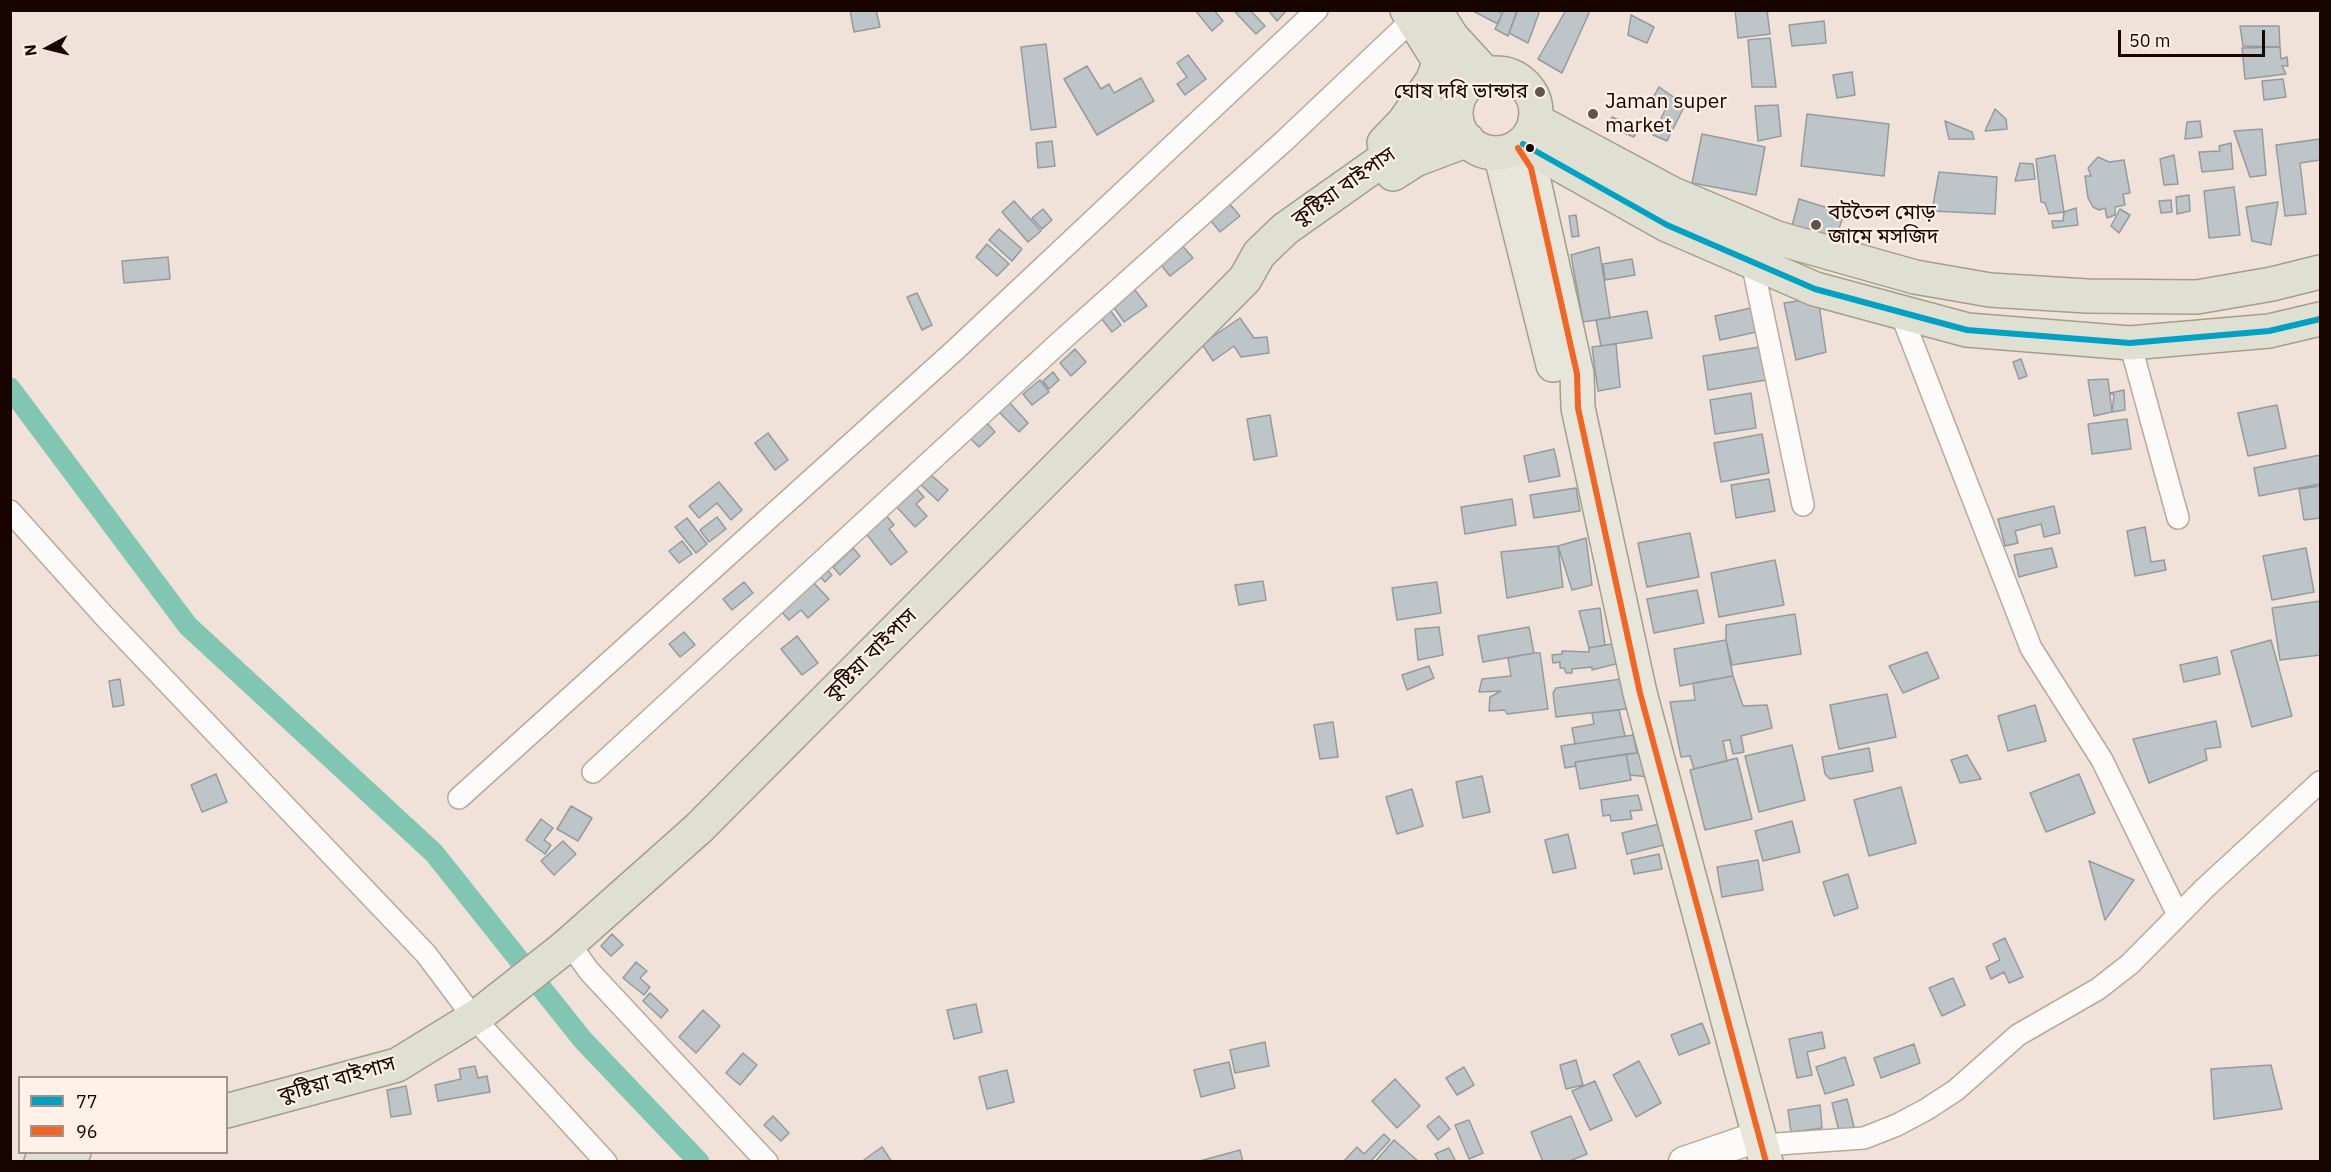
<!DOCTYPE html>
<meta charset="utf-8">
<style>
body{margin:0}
#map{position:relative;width:2331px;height:1172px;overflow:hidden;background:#f0e2d8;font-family:"IBM Plex Sans",sans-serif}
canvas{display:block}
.frame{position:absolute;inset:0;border:12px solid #190500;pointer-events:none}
.legend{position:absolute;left:18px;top:1076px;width:210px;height:78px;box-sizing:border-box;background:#fef1e7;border:2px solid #a2938b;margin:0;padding:8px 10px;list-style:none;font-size:18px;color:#190500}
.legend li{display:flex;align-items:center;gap:12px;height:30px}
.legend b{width:30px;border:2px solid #a2938b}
.north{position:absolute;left:18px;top:18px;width:60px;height:60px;-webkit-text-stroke:4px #fef1e7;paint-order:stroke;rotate:263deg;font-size:16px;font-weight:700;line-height:24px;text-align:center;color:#190500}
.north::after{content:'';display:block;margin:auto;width:21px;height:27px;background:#190500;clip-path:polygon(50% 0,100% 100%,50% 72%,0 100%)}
.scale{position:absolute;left:2118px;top:30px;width:147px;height:27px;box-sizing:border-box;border:3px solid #190500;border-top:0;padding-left:8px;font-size:18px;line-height:21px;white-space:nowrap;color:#190500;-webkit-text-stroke:4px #fef1e7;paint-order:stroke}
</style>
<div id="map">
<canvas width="2331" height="1172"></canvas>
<div class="frame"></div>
<ul class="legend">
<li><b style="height:8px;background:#01a1c4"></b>77</li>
<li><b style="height:8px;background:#f26522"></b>96</li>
</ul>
<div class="north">N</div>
<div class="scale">50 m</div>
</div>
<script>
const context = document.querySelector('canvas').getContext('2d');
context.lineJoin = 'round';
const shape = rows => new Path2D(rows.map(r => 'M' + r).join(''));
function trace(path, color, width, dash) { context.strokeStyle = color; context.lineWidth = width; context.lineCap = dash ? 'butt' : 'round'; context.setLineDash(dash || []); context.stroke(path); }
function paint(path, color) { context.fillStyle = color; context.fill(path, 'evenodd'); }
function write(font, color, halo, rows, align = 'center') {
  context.font = font + ' "IBM Plex Sans","Noto Sans Bengali",sans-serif'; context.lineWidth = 4.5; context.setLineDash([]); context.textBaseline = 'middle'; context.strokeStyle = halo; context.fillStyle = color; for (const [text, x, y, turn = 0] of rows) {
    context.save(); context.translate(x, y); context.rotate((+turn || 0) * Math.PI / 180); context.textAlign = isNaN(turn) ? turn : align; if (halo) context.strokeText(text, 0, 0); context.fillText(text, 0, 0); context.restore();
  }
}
trace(shape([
 [10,388,188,626,434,853,582,1039,699,1162]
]), '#81c5b3', 21);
const building = shape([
 [850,10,876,10,880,27,854,32,850,10],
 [1195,10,1214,10,1223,21,1212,31,1195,10],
 [1250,10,1265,26,1256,34,1235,12,1250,10],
 [1268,10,1287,10,1277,21,1268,10],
 [1471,10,1497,10,1502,14,1498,24,1471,10],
 [1504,10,1517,12,1508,36,1495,29,1504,10],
 [1517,10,1540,10,1528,43,1509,33,1517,10],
 [1566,10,1590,11,1562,73,1538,59,1566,10],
 [1735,10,1767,10,1770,34,1738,38,1735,10],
 [1631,15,1654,27,1647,43,1628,35,1631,15],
 [1824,21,1826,43,1792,46,1789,25,1824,21],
 [2240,26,2279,26,2280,47,2243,46,2240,26],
 [1770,38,1776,87,1752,87,1748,40,1770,38],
 [1046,44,1056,127,1031,130,1021,47,1046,44],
 [2280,47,2281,59,2287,57,2288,66,2282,66,2286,74,2245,79,2242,48,2280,47],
 [1188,55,1206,79,1185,95,1177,84,1187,77,1177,63,1188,55],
 [1087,66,1101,89,1109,84,1114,93,1141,78,1154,101,1097,135,1064,79,1087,66],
 [1852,72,1855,95,1837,98,1833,75,1852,72],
 [2283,79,2286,97,2264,100,2262,81,2283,79],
 [1659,87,1685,105,1667,141,1653,135,1666,108,1651,101,1659,87],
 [1778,105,1781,136,1758,141,1755,106,1778,105],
 [1995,109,2006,119,2007,129,1985,131,1995,109],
 [1807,114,1889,124,1884,176,1801,166,1807,114],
 [1612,117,1638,128,1634,137,1608,126,1612,117],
 [1945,121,1972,132,1974,139,1949,139,1945,121],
 [2200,121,2202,137,2185,139,2187,122,2200,121],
 [2262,129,2266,175,2250,177,2234,131,2262,129],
 [1702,134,1765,147,1756,195,1692,183,1702,134],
 [2320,139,2320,160,2300,163,2306,214,2285,216,2276,145,2320,139],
 [1052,141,1055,166,1038,168,1036,143,1052,141],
 [2231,143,2233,169,2202,172,2199,152,2220,151,2219,146,2231,143],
 [2055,155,2064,212,2049,214,2045,203,2041,202,2036,159,2055,155],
 [2174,155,2178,184,2164,185,2160,159,2174,155],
 [2098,157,2109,162,2124,160,2130,193,2123,194,2125,205,2115,207,2115,215,2107,218,2105,208,2099,210,2093,207,2088,198,2085,176,2091,176,2088,168,2098,157],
 [2020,163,2033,164,2035,179,2015,181,2020,163],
 [1939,172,1997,177,1995,214,1932,211,1939,172],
 [2234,187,2240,235,2209,238,2204,191,2234,187],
 [2189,195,2190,211,2177,214,2176,197,2189,195],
 [1799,199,1844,213,1833,248,1789,238,1799,199],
 [2171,200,2172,212,2161,213,2159,201,2171,200],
 [1014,201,1041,231,1028,242,1002,212,1014,201],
 [1227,201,1240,216,1220,232,1208,217,1227,201],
 [2278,202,2271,245,2252,241,2246,207,2278,202],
 [2076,208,2078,225,2053,228,2052,221,2063,221,2064,212,2076,208],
 [1043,209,1052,220,1042,229,1032,218,1043,209],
 [2120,209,2130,215,2119,233,2111,226,2120,209],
 [1576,215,1579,236,1572,237,1569,216,1576,215],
 [999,229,1022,249,1012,261,989,240,999,229],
 [1180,243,1193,258,1170,276,1158,261,1180,243],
 [987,244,1009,264,997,276,976,257,987,244],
 [1599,247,1610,318,1583,322,1571,255,1599,247],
 [168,257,170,279,124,283,122,261,168,257],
 [1632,259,1635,275,1605,280,1603,264,1632,259],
 [1132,286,1147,306,1124,322,1110,302,1132,286],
 [917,293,932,325,922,330,907,297,917,293],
 [1818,298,1826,352,1796,360,1784,303,1818,298],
 [1751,308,1756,332,1720,340,1715,316,1751,308],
 [1110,310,1121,325,1112,332,1101,318,1110,310],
 [1647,311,1652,338,1601,346,1596,320,1647,311],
 [1240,318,1254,338,1267,337,1269,353,1241,357,1234,346,1213,361,1202,344,1240,318],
 [1616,344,1620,387,1598,391,1592,347,1616,344],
 [1760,347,1766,380,1708,390,1703,356,1760,347],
 [1075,349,1086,362,1071,376,1060,363,1075,349],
 [2021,359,2027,376,2019,379,2013,362,2021,359],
 [1053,372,1059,380,1049,389,1043,381,1053,372],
 [2108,379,2112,412,2094,416,2088,380,2108,379],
 [1040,380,1049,392,1032,405,1023,394,1040,380],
 [2124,390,2125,410,2112,412,2114,395,2110,393,2124,390],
 [1751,393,1756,428,1715,434,1710,400,1751,393],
 [1008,401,1028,423,1019,432,998,411,1008,401],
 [2277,405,2286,448,2248,456,2238,413,2277,405],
 [1270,415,1277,456,1254,460,1247,419,1270,415],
 [2127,419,2131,449,2092,454,2088,424,2127,419],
 [984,420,995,432,979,447,968,436,984,420],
 [768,433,788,460,775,470,755,443,768,433],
 [1762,434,1769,473,1721,482,1714,443,1762,434],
 [1554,449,1560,476,1529,482,1524,456,1554,449],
 [2320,455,2320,484,2259,496,2254,468,2320,455],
 [930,474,948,490,938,501,920,484,930,474],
 [1769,479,1775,511,1736,518,1731,485,1769,479],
 [719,482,742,510,731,520,717,503,699,518,689,506,719,482],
 [2320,486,2320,518,2304,520,2299,489,2320,486],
 [915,487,924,497,916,504,927,516,915,527,895,505,915,487],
 [1576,488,1580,511,1534,518,1530,495,1576,488],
 [1512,499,1516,525,1465,534,1461,507,1512,499],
 [2054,506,2060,533,2044,537,2041,524,2015,531,2018,543,2005,546,1998,519,2054,506],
 [885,514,894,525,889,529,907,552,891,565,864,531,885,514],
 [717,517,726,529,709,542,700,530,717,517],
 [687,518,707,544,696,553,675,527,687,518],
 [2145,527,2151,562,2164,560,2166,570,2135,576,2127,531,2145,527],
 [1690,533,1699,577,1647,587,1638,543,1690,533],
 [1586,538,1592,585,1572,590,1558,546,1586,538],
 [682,541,692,554,679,563,669,551,682,541],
 [1558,546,1563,587,1507,598,1501,552,1558,546],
 [853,548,860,556,840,575,833,567,853,548],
 [2052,548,2057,567,2019,577,2014,555,2052,548],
 [2306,548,2314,592,2272,600,2263,556,2306,548],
 [1775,560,1784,605,1719,617,1711,573,1775,560],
 [823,566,832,575,825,582,816,572,823,566],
 [810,579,829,599,808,618,801,610,789,620,778,608,810,579],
 [1263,581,1266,600,1239,605,1235,585,1263,581],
 [744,582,753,593,732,610,723,599,744,582],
 [1437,582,1441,613,1397,620,1392,588,1437,582],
 [1697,590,1704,623,1654,633,1647,599,1697,590],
 [2320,601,2320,655,2280,660,2272,608,2320,601],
 [1600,608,1605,645,1589,648,1579,611,1600,608],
 [1795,614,1801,654,1732,665,1726,640,1726,625,1795,614],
 [1439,627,1443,655,1418,660,1415,629,1439,627],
 [1529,627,1534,653,1483,662,1478,636,1529,627],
 [684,632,695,645,680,657,669,644,684,632],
 [797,636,818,663,802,675,781,649,797,636],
 [1726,640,1733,676,1680,686,1674,649,1726,640],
 [2271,640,2292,716,2252,727,2231,651,2271,640],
 [1623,642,1627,661,1592,670,1592,667,1572,669,1572,673,1566,673,1564,668,1560,668,1560,662,1553,663,1552,655,1562,654,1562,651,1589,652,1589,648,1623,642],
 [1927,652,1939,678,1903,693,1889,666,1927,652],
 [1534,653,1540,653,1548,709,1507,714,1505,710,1489,711,1490,697,1501,691,1479,692,1482,679,1511,676,1508,658,1534,653],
 [2217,657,2220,674,2184,682,2180,665,2217,657],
 [1429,666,1434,678,1407,690,1402,675,1429,666],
 [1733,676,1743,706,1767,705,1772,728,1741,736,1744,752,1733,754,1730,740,1723,741,1727,761,1694,769,1690,756,1681,757,1670,702,1695,700,1693,683,1733,676],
 [1629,678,1633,708,1556,717,1553,693,1556,688,1629,678],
 [120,679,124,705,113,707,109,681,120,679],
 [1887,694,1896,737,1839,749,1830,705,1887,694],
 [2035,705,2046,741,2008,751,1998,716,2035,705],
 [1619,710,1625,736,1575,744,1572,728,1594,724,1592,713,1619,710],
 [2216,721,2221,747,2205,749,2207,760,2149,783,2133,739,2216,721],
 [1333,722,1338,757,1320,759,1314,725,1333,722],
 [1633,735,1637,753,1575,762,1576,766,1565,768,1561,746,1633,735],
 [1635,744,1644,744,1649,777,1630,775,1626,754,1637,753,1635,744],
 [1792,745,1805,800,1759,812,1745,756,1792,745],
 [1869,748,1873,771,1830,779,1825,774,1822,757,1869,748],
 [1626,754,1631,780,1580,789,1575,762,1626,754],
 [1967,755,1981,779,1960,783,1951,760,1967,755],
 [1737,758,1752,819,1705,830,1690,770,1737,758],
 [216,774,227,802,202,812,191,785,216,774],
 [2079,774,2095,813,2046,832,2030,793,2079,774],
 [1482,776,1490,812,1463,818,1456,782,1482,776],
 [1901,787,1916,843,1869,856,1854,800,1901,787],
 [1412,789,1423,826,1397,834,1386,797,1412,789],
 [1638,795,1642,810,1630,811,1632,819,1611,821,1610,815,1603,816,1601,800,1638,795],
 [571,806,592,818,578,841,557,829,571,806],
 [541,819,553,828,544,840,551,845,545,854,526,840,541,819],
 [1792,821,1800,852,1763,861,1755,831,1792,821],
 [1659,824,1664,845,1627,854,1622,833,1659,824],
 [1568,834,1576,868,1553,873,1545,840,1568,834],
 [563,841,576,854,554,875,541,861,563,841],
 [1659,854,1662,869,1634,874,1631,860,1659,854],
 [1758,860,1763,890,1722,897,1717,867,1758,860],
 [2089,861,2134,880,2105,920,2089,861],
 [1848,874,1858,908,1834,916,1823,882,1848,874],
 [612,934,623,945,611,956,601,946,612,934],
 [2005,938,2023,977,2009,983,2004,972,1991,979,1986,967,2000,960,1993,944,2005,938],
 [636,962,647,971,640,978,650,987,644,995,623,978,636,962],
 [1953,978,1965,1005,1942,1016,1929,988,1953,978],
 [650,993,668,1010,661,1018,643,1001,650,993],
 [976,1004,982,1032,954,1039,947,1010,976,1004],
 [703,1010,720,1026,696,1053,679,1037,703,1010],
 [1702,1023,1710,1043,1679,1055,1671,1035,1702,1023],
 [1822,1032,1825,1048,1807,1052,1812,1075,1797,1078,1789,1039,1822,1032],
 [1265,1042,1269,1066,1235,1073,1230,1050,1265,1042],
 [1914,1044,1920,1063,1881,1078,1874,1058,1914,1044],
 [743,1053,757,1065,740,1085,726,1073,743,1053],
 [1845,1057,1854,1085,1825,1094,1816,1067,1845,1057],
 [1576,1060,1583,1085,1566,1089,1560,1065,1576,1060],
 [1639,1061,1661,1103,1636,1117,1613,1075,1639,1061],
 [1229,1062,1235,1088,1201,1097,1194,1070,1229,1062],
 [2271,1065,2282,1109,2214,1119,2211,1069,2271,1065],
 [475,1066,478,1078,487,1076,490,1092,438,1101,435,1085,461,1079,459,1069,475,1066],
 [1464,1067,1474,1085,1457,1095,1446,1078,1464,1067],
 [1007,1070,1014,1102,987,1109,979,1077,1007,1070],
 [1395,1079,1420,1106,1397,1128,1372,1101,1395,1079],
 [1595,1081,1612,1120,1590,1130,1572,1091,1595,1081],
 [406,1086,411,1114,391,1117,387,1090,406,1086],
 [1847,1099,1855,1131,1840,1135,1832,1103,1847,1099],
 [1820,1105,1822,1128,1791,1132,1788,1110,1820,1105],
 [773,1116,789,1133,781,1141,764,1125,773,1116],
 [1439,1116,1450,1129,1438,1140,1427,1126,1439,1116],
 [1571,1116,1587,1154,1567,1162,1543,1162,1531,1132,1571,1116],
 [1469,1120,1483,1153,1469,1159,1455,1125,1469,1120],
 [1384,1134,1390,1140,1370,1162,1343,1162,1357,1147,1364,1154,1384,1134],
 [1394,1140,1419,1162,1375,1162,1394,1140],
 [882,1147,892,1162,861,1162,882,1147],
 [1449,1148,1456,1162,1439,1162,1435,1154,1449,1148],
 [1240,1150,1243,1162,1196,1162,1240,1150]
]);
paint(building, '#bec5c9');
trace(building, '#939b9e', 1.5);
const minor = shape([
 [1752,262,1803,505],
 [1900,311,2031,648,2102,760,2178,915],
 [2130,343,2178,518],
 [10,511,105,617,426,954,474,1018,606,1162],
 [593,772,1062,340,1283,142,1413,19],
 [459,798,954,351,1317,10],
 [569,943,589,971,767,1162],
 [1763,1145,1864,1138,1897,1125,1927,1109,1956,1090,2018,1035,2098,989,2130,964,2205,888,2320,782]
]);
const secondary = shape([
 [1684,1162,1760,1136]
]);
const primary = shape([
 [1518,148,1531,168,1577,374,1578,408,1640,693,1766,1162],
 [1500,153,1553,365]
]);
const trunk = shape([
 [1407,10,1452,82],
 [1435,10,1452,37,1485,73],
 '1456 113a40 40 0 1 1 80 0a40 40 0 1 1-80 0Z',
 [1535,120,1673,194,1777,238,1915,277,1990,290,2087,296,2197,297,2272,284,2320,272],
 [1384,143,1404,122,1432,81,1439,64],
 [1523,144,1667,225,1815,289,1967,330,2130,343,2269,331,2320,319],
 [1393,174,1415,160,1468,140],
 [226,1111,397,1065,480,1014,564,948,699,828,1245,279,1259,254,1285,229,1456,108],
 [41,1162,74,1152]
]);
trace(minor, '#baa89a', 24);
trace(secondary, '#baa89a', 33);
trace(primary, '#a39e89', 36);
trace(trunk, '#a39e89', 36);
trace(minor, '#fdfbf9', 21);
trace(secondary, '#fdfbf9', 30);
trace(primary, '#e8e6db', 33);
trace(trunk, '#e0e0d2', 33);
trace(shape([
 [1523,144,1667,225,1815,289,1967,330,2130,343,2269,331,2320,319]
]), '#01a1c4', 6);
trace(shape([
 [1518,148,1531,168,1577,374,1578,408,1640,693,1766,1162]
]), '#f26522', 6);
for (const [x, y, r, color] of [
 [1540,92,6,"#64524c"],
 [1593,114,6,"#64524c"],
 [1530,148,5,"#190500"],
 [1816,225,6,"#64524c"]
]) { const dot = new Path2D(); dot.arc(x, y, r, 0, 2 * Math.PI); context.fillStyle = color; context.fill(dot); trace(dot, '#fef1e7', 2); }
write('21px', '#190500', '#fef1e7', [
 ["ঘোষ দধি ভান্ডার",1528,92,"right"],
 ["Jaman super",1605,102],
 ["market",1605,126],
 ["বটতৈল মোড়",1828,213],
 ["জামে মসজিদ",1828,237]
], 'left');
write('21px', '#190500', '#fef1e7', [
 ["কুষ্টিয়া বাইপাস",1344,187,-35],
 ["কুষ্টিয়া বাইপাস",871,655,-45],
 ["কুষ্টিয়া বাইপাস",337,1080,-16]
]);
</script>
